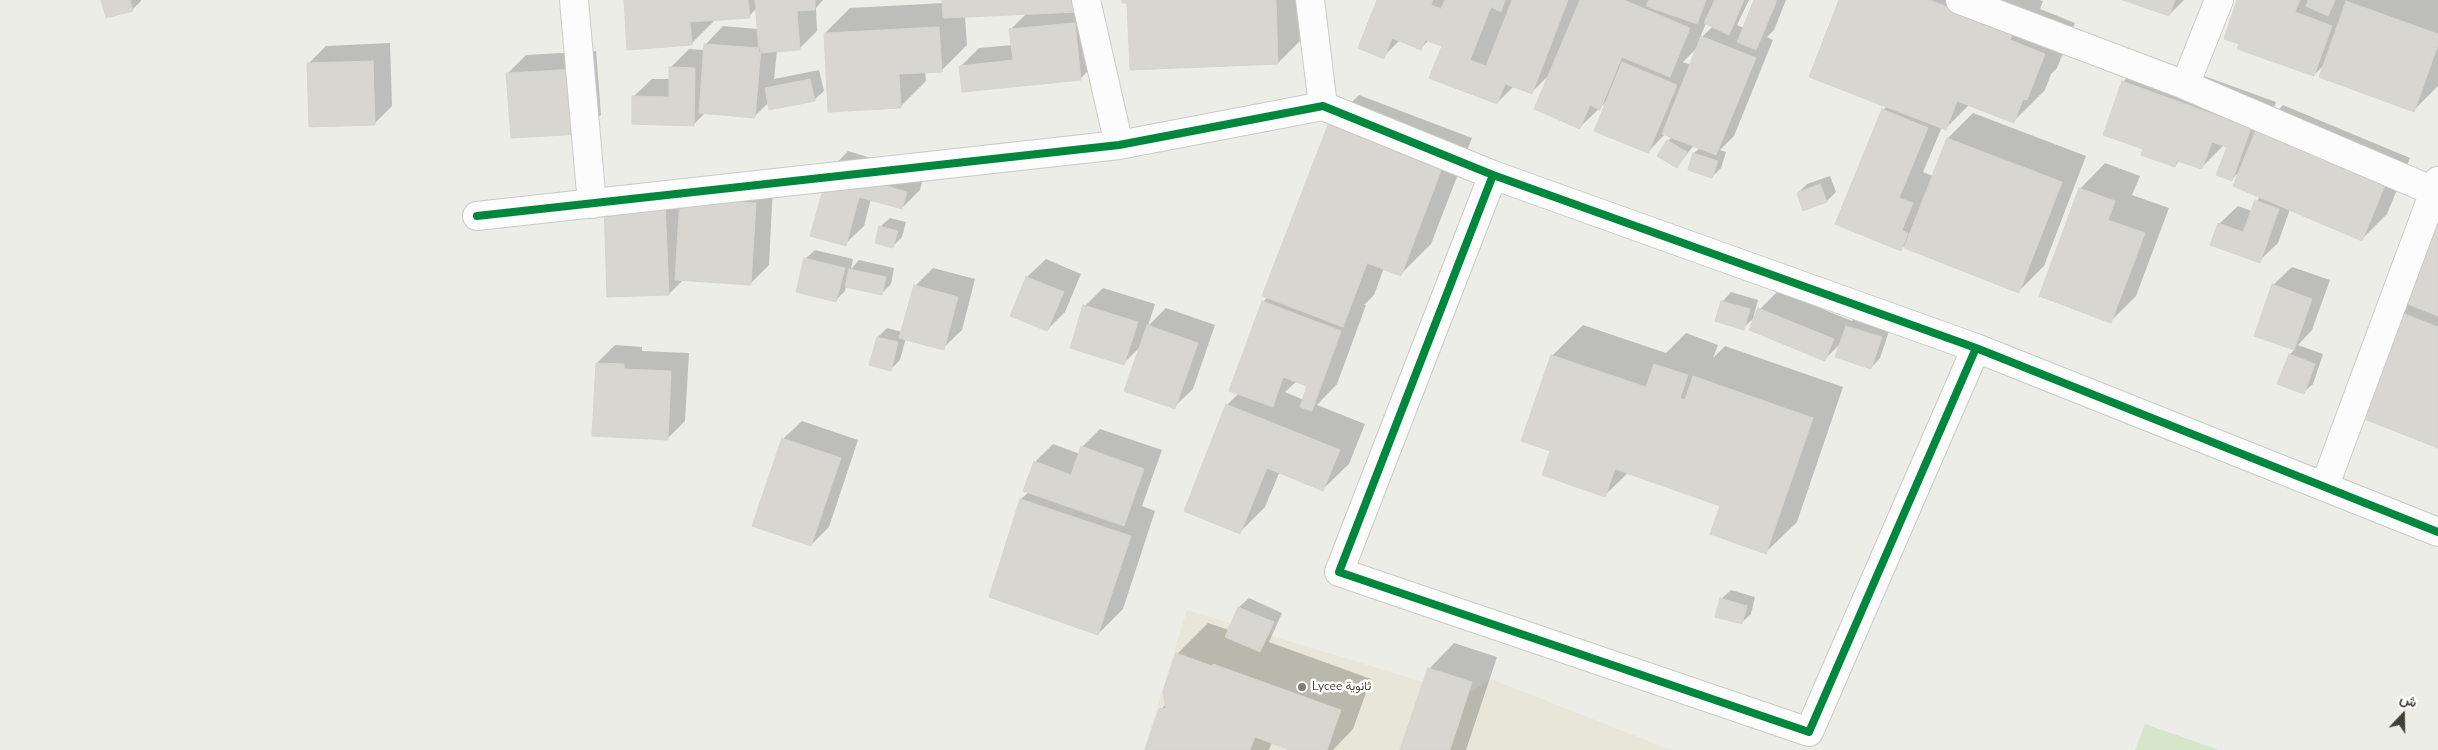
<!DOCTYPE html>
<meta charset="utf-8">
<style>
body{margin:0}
#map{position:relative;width:2438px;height:750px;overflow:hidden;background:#edede8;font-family:"Nunito Sans",Vazirmatn,sans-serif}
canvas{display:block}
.north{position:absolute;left:2378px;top:690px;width:50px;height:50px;-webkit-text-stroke:4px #fff;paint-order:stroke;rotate:21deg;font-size:14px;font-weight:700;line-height:20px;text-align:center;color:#413f35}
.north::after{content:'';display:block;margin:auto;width:18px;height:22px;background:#413f35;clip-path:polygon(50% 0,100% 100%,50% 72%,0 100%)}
</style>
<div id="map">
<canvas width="2438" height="750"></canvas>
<div class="north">ش</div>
</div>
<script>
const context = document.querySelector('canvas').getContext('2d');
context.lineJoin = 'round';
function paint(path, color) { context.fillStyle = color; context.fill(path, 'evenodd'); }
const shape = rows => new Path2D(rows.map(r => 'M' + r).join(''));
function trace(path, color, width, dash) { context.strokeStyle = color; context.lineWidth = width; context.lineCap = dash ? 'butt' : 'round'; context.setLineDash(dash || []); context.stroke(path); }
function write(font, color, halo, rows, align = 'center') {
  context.font = font + ' "Nunito Sans",Vazirmatn,sans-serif'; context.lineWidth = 5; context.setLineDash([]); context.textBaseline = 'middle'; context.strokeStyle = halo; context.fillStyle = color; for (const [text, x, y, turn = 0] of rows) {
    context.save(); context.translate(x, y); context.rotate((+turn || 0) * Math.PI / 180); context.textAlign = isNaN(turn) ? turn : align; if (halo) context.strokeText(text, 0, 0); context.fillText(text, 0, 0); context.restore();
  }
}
paint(shape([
 [1187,610,1466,695,1491,679,1671,750,1144,750]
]), '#e7e6d8');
paint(shape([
 [2145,724,2219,750,2135,750]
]), '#d6e6ca');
paint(shape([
 [103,0,141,0,141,1,132,10],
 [625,0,823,0,816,8,817,31,799,49,777,51,774,79,819,70,824,91,814,100,769,102,755,116,706,112,693,125,633,97,652,79,670,79,670,68,689,49,705,50,705,45,723,26,758,29,756,9,749,16,716,19,691,44],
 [943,0,1088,0,1098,61,1080,79,961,66,979,48,1012,45,1010,30,1027,13,965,16,967,45,941,71,925,71,926,81,900,107,825,33,850,8,944,3],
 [1124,0,1302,0,1303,38,1278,63],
 [1378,0,1749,0,1737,25,1744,28,1756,0,1786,0,1774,30,1767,37,1773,40,1734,136,1720,150,1726,152,1721,168,1712,177,1689,169,1694,153,1700,148,1694,145,1677,167,1668,141,1672,137,1665,134,1648,152,1607,101,1580,127,1550,74,1531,93,1514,86,1497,103,1444,45,1429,40,1421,48,1400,40,1383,57],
 [1706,23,1713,26,1699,40],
 [1699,46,1691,65,1683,62],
 [1840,0,2039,0,2043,1,2040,9,2075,23,2057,68,2051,74,2045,90,2014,121,1970,104,1945,129,1942,127,1923,172,1933,176,1948,138,1973,113,2086,156,2044,266,2018,292,1908,242,1901,249,1883,110,1887,106],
 [2127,0,2184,0,2169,15],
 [2239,0,2438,0,2438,86,2414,110,2325,64,2314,75,2240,43],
 [390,43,392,106,374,124,308,64,326,46],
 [596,51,601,115,582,133,508,73,526,55],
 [2149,56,2276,102,2270,118,2283,105,2410,158,2387,214,2362,239,2290,209,2278,243,2259,261,2219,224,2238,206,2252,211,2260,196,2241,170,2231,180,2228,146,2224,145,2201,168,2180,160,2175,166,2144,149,2123,82],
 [1359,95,1472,138,1431,244,1400,275,1384,268,1374,295,1364,305,1366,305,1337,384,1317,405,1365,424,1349,464,1323,489,1280,471,1265,507,1240,532,1227,405,1239,393,1263,302,1268,297,1329,125],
 [1297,381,1309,386,1304,400,1285,392],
 [848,151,924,174,920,190,902,208,871,199,864,226,845,244,830,170],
 [2105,163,2140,176,2132,195,2169,208,2136,296,2110,322,2080,189],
 [1830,176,1836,192,1827,201,1798,193,1807,184],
 [773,185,769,265,751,283,683,280,669,294,605,204],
 [2438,206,2438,446,2356,414],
 [890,218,906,222,902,237,893,246,880,227],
 [815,250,853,259,851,269,859,260,894,268,891,284,882,293,846,286,845,291,836,300,805,259],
 [1046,259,1081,274,1065,312,1047,330,1012,315,1027,277],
 [2292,267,2330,280,2312,330,2298,345,2323,354,2313,384,2303,393,2279,384,2290,354,2295,349,2256,335,2273,285],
 [933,268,975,279,962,330,943,348,906,338,900,360,891,369,878,337,887,328,902,332,915,286],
 [1103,288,1155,304,1148,326,1166,308,1215,325,1193,389,1174,407,1141,346,1123,364,1085,306],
 [1778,291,1852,321,1856,317,1890,328,1880,358,1871,368,1841,343,1825,359,1760,309],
 [1731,292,1758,300,1753,319,1743,328,1722,302],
 [1583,325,1666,353,1686,333,1718,345,1713,358,1725,346,1843,387,1797,522,1766,552,1722,505,1628,473,1605,495,1551,450,1552,356],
 [615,345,642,347,642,351,689,353,685,421,667,439,597,363],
 [802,421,858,440,829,527,811,545,783,439],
 [1100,429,1162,450,1142,506,1155,511,1123,609,1098,634,990,597,1021,499,1029,492,1035,462,1053,444,1080,454,1082,447],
 [1731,590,1755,597,1751,614,1741,623,1721,599],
 [1249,598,1282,613,1269,642,1371,679,1353,729,1333,750,1294,750,1272,742,1269,750,1146,750,1161,710,1167,703,1177,654,1208,623,1229,630,1239,607],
 [1454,643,1497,657,1466,750,1402,750,1429,669]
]), '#0003');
const building = shape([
 [101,0,130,0,133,11,106,18,101,0],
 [624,0,748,0,750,18,690,22,692,45,627,50,624,0],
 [755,0,815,0,815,10,797,11,800,50,759,53,755,0],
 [942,0,1077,0,1078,12,943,18,942,0],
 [1122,0,1276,0,1278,64,1130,70,1127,3,1122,3,1122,0],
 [1377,0,1433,0,1431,5,1441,9,1445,0,1505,0,1501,12,1491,7,1470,60,1486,66,1512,0,1568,0,1532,94,1505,84,1497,104,1429,78,1442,46,1425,40,1421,50,1392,38,1384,59,1358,48,1377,0],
 [1580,0,1624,0,1690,28,1670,77,1622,57,1600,110,1590,105,1580,129,1534,109,1580,0],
 [1649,0,1706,0,1697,24,1646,6,1649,0],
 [1715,0,1744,0,1729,35,1704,23,1715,0],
 [1754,0,1777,0,1756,50,1737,42,1754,0],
 [1839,0,1929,0,2013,32,2010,40,2045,54,2027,100,2023,99,2014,123,1957,101,1946,130,1809,77,1839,0],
 [2123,0,2175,0,2169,16,2123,0],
 [2237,0,2300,0,2295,12,2332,26,2314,76,2237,49,2239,44,2224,39,2237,0],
 [2308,0,2335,0,2328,16,2306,6,2308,0],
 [2346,1,2438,34,2438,45,2414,112,2319,77,2346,1],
 [1075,23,1081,80,962,92,959,66,1013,60,1009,29,1075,23],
 [939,27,942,72,899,74,901,108,828,112,824,33,939,27],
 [1701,36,1756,58,1716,155,1662,134,1701,36],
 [704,44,761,48,755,118,699,113,704,44],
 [373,61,375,125,309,127,307,63,373,61],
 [1622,62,1677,85,1648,153,1594,131,1622,62],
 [669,67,695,68,694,126,632,124,632,96,669,97,669,67],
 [578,69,583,134,511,138,506,73,578,69],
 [810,79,815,101,769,110,765,88,810,79],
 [2122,81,2251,128,2232,181,2216,175,2227,147,2212,142,2202,169,2177,161,2175,167,2141,155,2143,149,2103,135,2122,81],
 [1882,109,1928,128,1899,198,1913,203,1902,230,1908,233,1901,251,1835,224,1882,109],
 [1328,125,1442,168,1401,276,1367,263,1343,327,1262,296,1328,125],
 [2256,130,2386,183,2362,241,2233,186,2256,130],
 [1947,138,2062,182,2019,293,1904,248,1947,138],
 [1667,140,1687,152,1677,168,1657,156,1667,140],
 [1693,153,1718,161,1712,178,1688,170,1693,153],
 [829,169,907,192,902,209,859,197,846,246,810,236,829,169],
 [1820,184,1827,202,1803,211,1797,193,1820,184],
 [2079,188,2115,201,2108,220,2145,233,2111,323,2039,296,2079,188],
 [680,199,756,203,751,285,675,280,680,199],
 [2255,200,2279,209,2260,263,2210,245,2218,223,2243,232,2255,200],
 [665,202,669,295,607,297,604,204,665,202],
 [2438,205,2438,316,2400,301,2438,205],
 [879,226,898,231,893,248,875,243,879,226],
 [804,258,845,268,836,302,796,292,804,258],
 [849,269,886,277,882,295,845,287,849,269],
 [1026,277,1064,292,1047,331,1010,316,1026,277],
 [2272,284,2312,299,2294,350,2254,336,2272,284],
 [914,285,958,297,944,350,899,338,914,285],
 [1262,301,1341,331,1312,411,1300,407,1307,386,1283,377,1273,407,1229,391,1262,301],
 [1721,301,1750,309,1744,330,1715,321,1721,301],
 [1083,305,1138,322,1124,365,1070,348,1083,305],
 [1758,308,1834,339,1825,361,1749,330,1758,308],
 [2395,310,2438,327,2438,448,2354,415,2395,310],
 [1147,325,1198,343,1175,409,1124,391,1147,325],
 [1846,326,1882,337,1871,369,1835,357,1846,326],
 [877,337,898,342,891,371,869,365,877,337],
 [2289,354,2315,364,2304,394,2277,384,2289,354],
 [1551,355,1646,387,1654,364,1688,375,1680,398,1685,400,1693,376,1813,418,1766,554,1710,534,1720,506,1615,469,1605,497,1542,475,1550,451,1521,441,1551,355],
 [596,363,624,364,624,369,671,371,668,440,592,436,596,363],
 [1226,404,1340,450,1323,491,1267,468,1240,534,1184,511,1226,404],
 [782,438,841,458,811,546,752,526,782,438],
 [1081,446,1144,469,1124,526,1023,491,1034,461,1071,475,1081,446],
 [1020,499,1131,536,1098,635,989,597,1020,499],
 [1720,598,1747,606,1742,624,1715,617,1720,598],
 [1238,607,1274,622,1260,652,1225,637,1238,607],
 [1176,653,1212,666,1213,664,1341,710,1327,750,1290,750,1255,737,1250,750,1145,750,1159,709,1166,708,1163,691,1176,653],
 [1428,668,1472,682,1450,750,1400,750,1428,668]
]);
paint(building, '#d7d6d1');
trace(building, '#d5d4ce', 1);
const street = shape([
 [574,0,592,204],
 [1086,0,1119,145],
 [1310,0,1323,106],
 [1960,0,2185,85,2438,193],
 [2185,85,2219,0],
 [1493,175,1339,572,1809,732,1976,348],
 [477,216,1119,145,1323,106,1493,175,1976,348,2438,532],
 [2325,485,2438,181]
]);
trace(street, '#cbcac6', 30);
trace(street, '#fcfcfc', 28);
trace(shape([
 [1493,175,1339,572,1809,732,1976,348],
 [477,216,1119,145,1323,106,1493,175,1976,348,2438,532]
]), '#00873e', 8);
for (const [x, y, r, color] of [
 [1302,687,5,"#7d7c74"]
]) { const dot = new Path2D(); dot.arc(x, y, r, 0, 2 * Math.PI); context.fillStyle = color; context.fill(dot); trace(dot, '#fff', 2); }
write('12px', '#413f35', '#fff', [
 ["Lycee ثانوية",1312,687]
], 'left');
</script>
